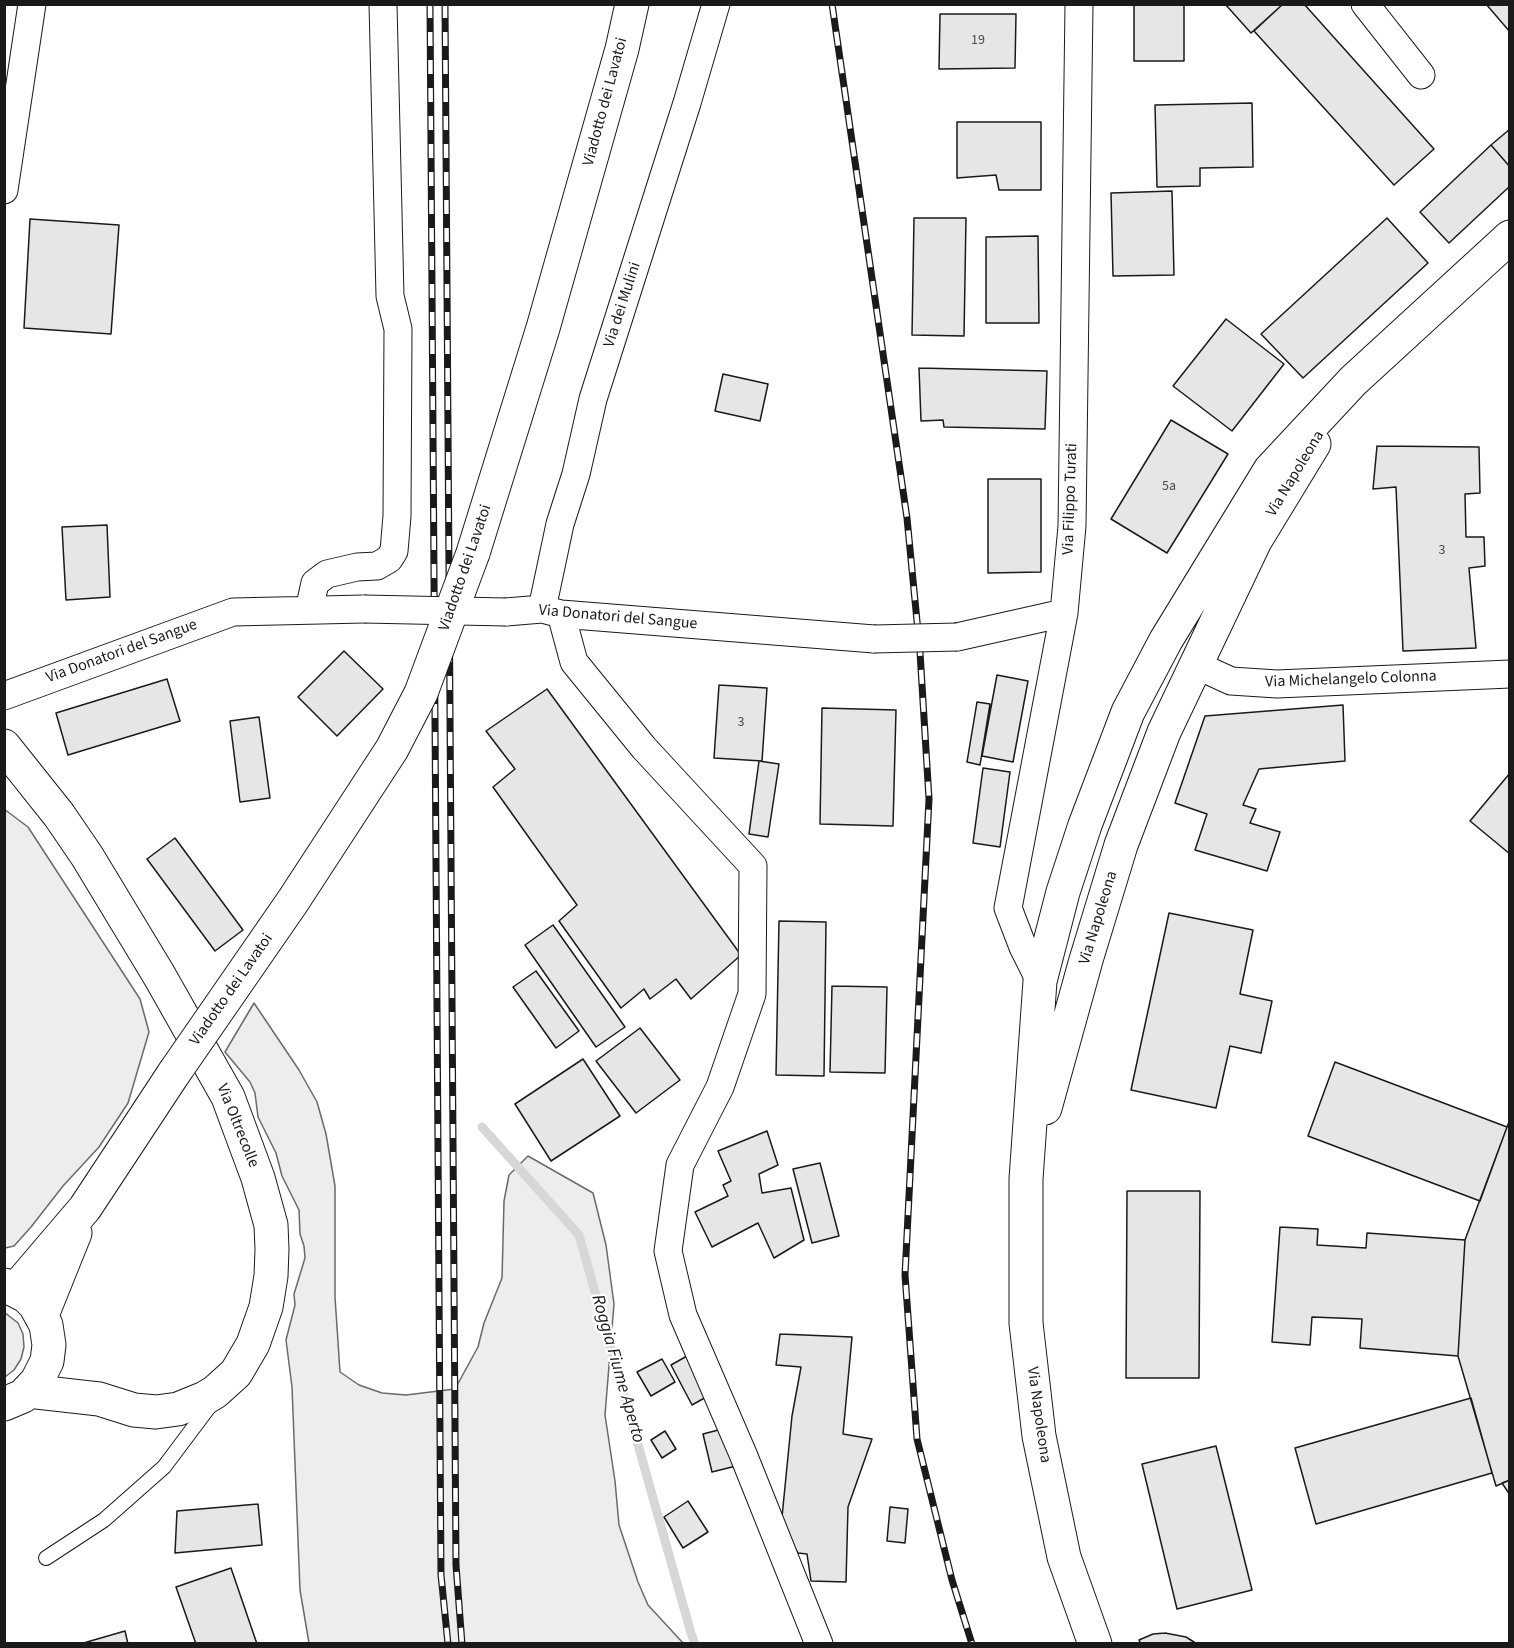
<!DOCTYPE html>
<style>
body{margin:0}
#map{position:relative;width:1514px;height:1648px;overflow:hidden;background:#fff;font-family:"Source Sans 3",sans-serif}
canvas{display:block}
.frame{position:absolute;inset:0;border:6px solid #1a1a1a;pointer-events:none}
</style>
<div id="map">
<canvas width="1514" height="1648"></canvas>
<div class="frame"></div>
</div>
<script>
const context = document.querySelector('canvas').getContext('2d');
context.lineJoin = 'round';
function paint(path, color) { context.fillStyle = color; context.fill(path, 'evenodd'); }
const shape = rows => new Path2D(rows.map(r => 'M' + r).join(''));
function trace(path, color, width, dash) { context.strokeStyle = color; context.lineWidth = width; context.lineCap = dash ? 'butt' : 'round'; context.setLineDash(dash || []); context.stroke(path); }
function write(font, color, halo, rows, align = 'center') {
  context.font = font + ' "Source Sans 3",sans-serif'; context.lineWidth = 4.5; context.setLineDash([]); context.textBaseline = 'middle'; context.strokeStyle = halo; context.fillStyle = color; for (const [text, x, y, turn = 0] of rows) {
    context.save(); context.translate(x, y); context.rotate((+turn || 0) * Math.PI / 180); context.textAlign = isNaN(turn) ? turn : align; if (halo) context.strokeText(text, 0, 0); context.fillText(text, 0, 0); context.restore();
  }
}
const built = shape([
 [4,809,28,827,140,999,149,1032,128,1103,99,1147,63,1186,31,1227,14,1246,5,1248,4,809],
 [254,1003,299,1070,317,1102,326,1134,335,1186,335,1297,340,1372,359,1385,382,1393,406,1395,455,1389,478,1347,484,1323,502,1278,504,1201,509,1175,528,1156,593,1193,606,1245,614,1304,605,1415,615,1481,619,1525,638,1582,648,1605,683,1643,309,1643,300,1590,292,1387,286,1340,295,1305,294,1294,305,1258,304,1246,300,1234,299,1210,282,1176,276,1153,258,1117,255,1093,250,1082,225,1052,254,1003],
 [4,1312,18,1323,23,1334,24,1347,21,1359,14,1370,5,1377,4,1312]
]);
paint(built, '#ededed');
trace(built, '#6a6a6a', 1.5);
trace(shape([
 [482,1127,579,1235,691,1633,695,1644]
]), '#d7d7d7', 9);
const building = shape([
 [1134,4,1184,4,1184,61,1134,61,1134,4],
 [1225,4,1283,4,1251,33,1225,4],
 [1283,4,1304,4,1434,149,1394,185,1254,31,1283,4],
 [1486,4,1510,4,1510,32,1486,4],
 [940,14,1016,14,1015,68,939,69,940,14],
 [1252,103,1253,167,1200,168,1200,186,1157,187,1155,105,1252,103],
 [957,122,1041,122,1041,190,999,190,996,175,957,178,957,122],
 [1510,129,1510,167,1491,145,1510,129],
 [1491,145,1510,167,1510,186,1449,243,1420,212,1491,145],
 [1172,191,1174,275,1113,276,1111,193,1172,191],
 [914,218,966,218,964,336,912,335,914,218],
 [1387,218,1428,263,1303,378,1261,334,1387,218],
 [30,219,119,225,111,334,24,328,30,219],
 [1038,236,1039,323,986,323,986,237,1038,236],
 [1226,319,1284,364,1232,431,1173,386,1226,319],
 [919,368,1047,371,1045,429,944,427,943,420,921,421,919,368],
 [723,374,768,384,760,421,715,411,723,374],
 [1171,420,1228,454,1167,553,1111,519,1171,420],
 [1377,446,1479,447,1480,493,1465,494,1466,537,1484,537,1485,566,1469,568,1476,648,1403,651,1396,487,1373,489,1377,446],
 [988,479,1041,479,1041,572,988,573,988,479],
 [107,525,110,597,66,600,62,527,107,525],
 [344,651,383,689,337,736,298,697,344,651],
 [997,675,1028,681,1013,762,982,756,997,675],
 [167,679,180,721,68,755,56,713,167,679],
 [719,685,767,688,762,761,714,758,719,685],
 [547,689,741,955,691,999,676,979,650,999,644,989,621,1008,559,921,577,905,493,787,515,769,486,731,547,689],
 [977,702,990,704,980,765,967,762,977,702],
 [1343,705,1345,761,1259,769,1243,805,1256,809,1250,823,1280,832,1267,871,1195,850,1207,814,1175,803,1205,716,1343,705],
 [822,708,896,710,893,826,820,824,822,708],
 [259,717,270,798,240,802,230,721,259,717],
 [759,761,779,764,768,837,749,834,759,761],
 [983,768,1010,772,1000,847,973,843,983,768],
 [1510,773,1510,854,1470,821,1510,773],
 [175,838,243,930,215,951,147,859,175,838],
 [1169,913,1253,930,1240,994,1272,1001,1261,1053,1230,1046,1216,1108,1131,1090,1169,913],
 [779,921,826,922,824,1076,776,1075,779,921],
 [553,925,625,1027,596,1047,525,945,553,925],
 [536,971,579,1031,556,1048,513,987,536,971],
 [832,986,887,987,885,1073,830,1072,832,986],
 [640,1028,680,1080,636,1113,596,1061,640,1028],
 [583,1059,620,1116,551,1161,515,1104,583,1059],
 [1335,1062,1507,1127,1480,1201,1308,1136,1335,1062],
 [1510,1119,1510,1480,1496,1486,1458,1356,1465,1240,1510,1119],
 [767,1131,778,1165,759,1174,762,1193,791,1188,804,1240,774,1258,758,1223,712,1247,695,1212,728,1196,723,1185,731,1181,718,1151,767,1131],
 [820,1163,839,1236,812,1243,793,1169,820,1163],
 [1127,1191,1200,1191,1199,1378,1126,1378,1127,1191],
 [1280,1227,1318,1229,1317,1245,1366,1248,1367,1233,1465,1240,1458,1356,1360,1348,1362,1319,1312,1317,1310,1345,1272,1342,1280,1227],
 [780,1334,852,1337,843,1434,872,1439,848,1507,846,1582,811,1581,807,1554,798,1553,781,1527,792,1416,801,1367,776,1365,780,1334],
 [687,1356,708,1396,692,1405,671,1365,687,1356],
 [662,1359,675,1382,651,1396,637,1372,662,1359],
 [1471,1398,1492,1473,1316,1524,1295,1448,1471,1398],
 [726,1428,736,1466,712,1472,703,1434,726,1428],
 [665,1431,676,1449,662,1458,651,1440,665,1431],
 [1216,1446,1252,1590,1177,1609,1142,1464,1216,1446],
 [1510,1480,1510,1495,1502,1483,1510,1480],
 [688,1501,708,1532,683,1548,664,1517,688,1501],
 [258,1504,262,1545,175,1553,177,1511,258,1504],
 [890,1507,908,1509,905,1543,887,1541,890,1507],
 [231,1568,257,1644,196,1644,176,1587,231,1568],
 [125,1631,128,1644,80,1644,125,1631],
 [1165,1633,1186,1637,1197,1644,1141,1644,1139,1640,1153,1634,1165,1633]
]);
paint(building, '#e6e6e6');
trace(building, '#1a1a1a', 1.5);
const lane = shape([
 [46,1558,104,1520,164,1467,212,1403]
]);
const street = shape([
 [1365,4,1421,75],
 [4,190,32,4],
 [542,609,560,524,576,474,593,399,687,103,716,4],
 [309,610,315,583,327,574,357,567,377,566,389,559,394,551,397,516,398,329,390,296,383,4],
 [506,612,542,609,561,614,874,639],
 [561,614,574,662,644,748,753,866,752,994,720,1087,680,1165,668,1251,683,1315,743,1454,819,1644],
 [957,637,1064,613],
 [1196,665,1231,681,1277,684,1510,674],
 [4,696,233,612,364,609],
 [1040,981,1023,947,1008,908,1064,613,1072,526,1079,4]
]);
const secondary = shape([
 [4,746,59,815,87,856,159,975,228,1097,258,1178,271,1225,272,1249,271,1276,266,1307,253,1344,236,1373,215,1392,205,1398,178,1409,156,1412,134,1410,99,1399,28,1391]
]);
const primary = shape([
 [473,553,543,328,622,49,632,4],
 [1045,1108,1086,960,1121,845,1164,732,1255,541,1314,444],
 [4,1285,26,1296,35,1305,46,1325,49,1345,47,1361,37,1381,23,1396,4,1404],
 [16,1289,85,1208,174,1073],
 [42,1315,75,1233],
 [1095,1644,1064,1557,1039,1436,1026,1323,1026,1179,1040,981,1063,892,1085,825,1128,712,1166,640,1270,470,1353,381,1510,237]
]);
trace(lane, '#1a1a1a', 16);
trace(street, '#1a1a1a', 29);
trace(secondary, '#1a1a1a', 35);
trace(primary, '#1a1a1a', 35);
trace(lane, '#fff', 14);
trace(street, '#fff', 27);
trace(secondary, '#fff', 33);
trace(primary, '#fff', 33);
const rail = shape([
 [430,4,441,1575,448,1644],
 [445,4,456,1565,462,1644],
 [832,4,907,518,920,652,929,799,905,1275,917,1439,952,1580,972,1644]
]);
trace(rail, '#1a1a1a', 7);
trace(rail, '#fff', 4.5, [14]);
const streetBridge = shape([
 [364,609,506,612],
 [874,639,957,637]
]);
const primaryBridge = shape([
 [174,1073,293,901,392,749,421,693,473,553]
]);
trace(streetBridge, '#1a1a1a', 29, []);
trace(primaryBridge, '#1a1a1a', 35, []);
trace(streetBridge, '#fff', 27);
trace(primaryBridge, '#fff', 33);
write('14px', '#4d4d4d', null, [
 ["19",978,41],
 ["5a",1169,487],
 ["3",1442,551],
 ["3",741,723]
]);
write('16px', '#1a1a1a', '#fff', [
 ["Viadotto dei Lavatoi",606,102,-75],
 ["Via dei Mulini",623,305,-72],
 ["Via Napoleona",1296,474,-59],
 ["Via Filippo Turati",1071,499,-88],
 ["Viadotto dei Lavatoi",466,568,-71],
 ["Via Donatori del Sangue",618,618,5],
 ["Via Donatori del Sangue",122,652,-20],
 ["Via Michelangelo Colonna",1351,680,-2],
 ["Via Napoleona",1099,918,-73],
 ["Viadotto dei Lavatoi",232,990,-55],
 ["Via Oltrecolle",237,1126,68],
 ["Via Napoleona",1038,1415,82]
]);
write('italic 18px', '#1a1a1a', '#fff', [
 ["Roggia Fiume Aperto",617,1369,74]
]);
</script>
